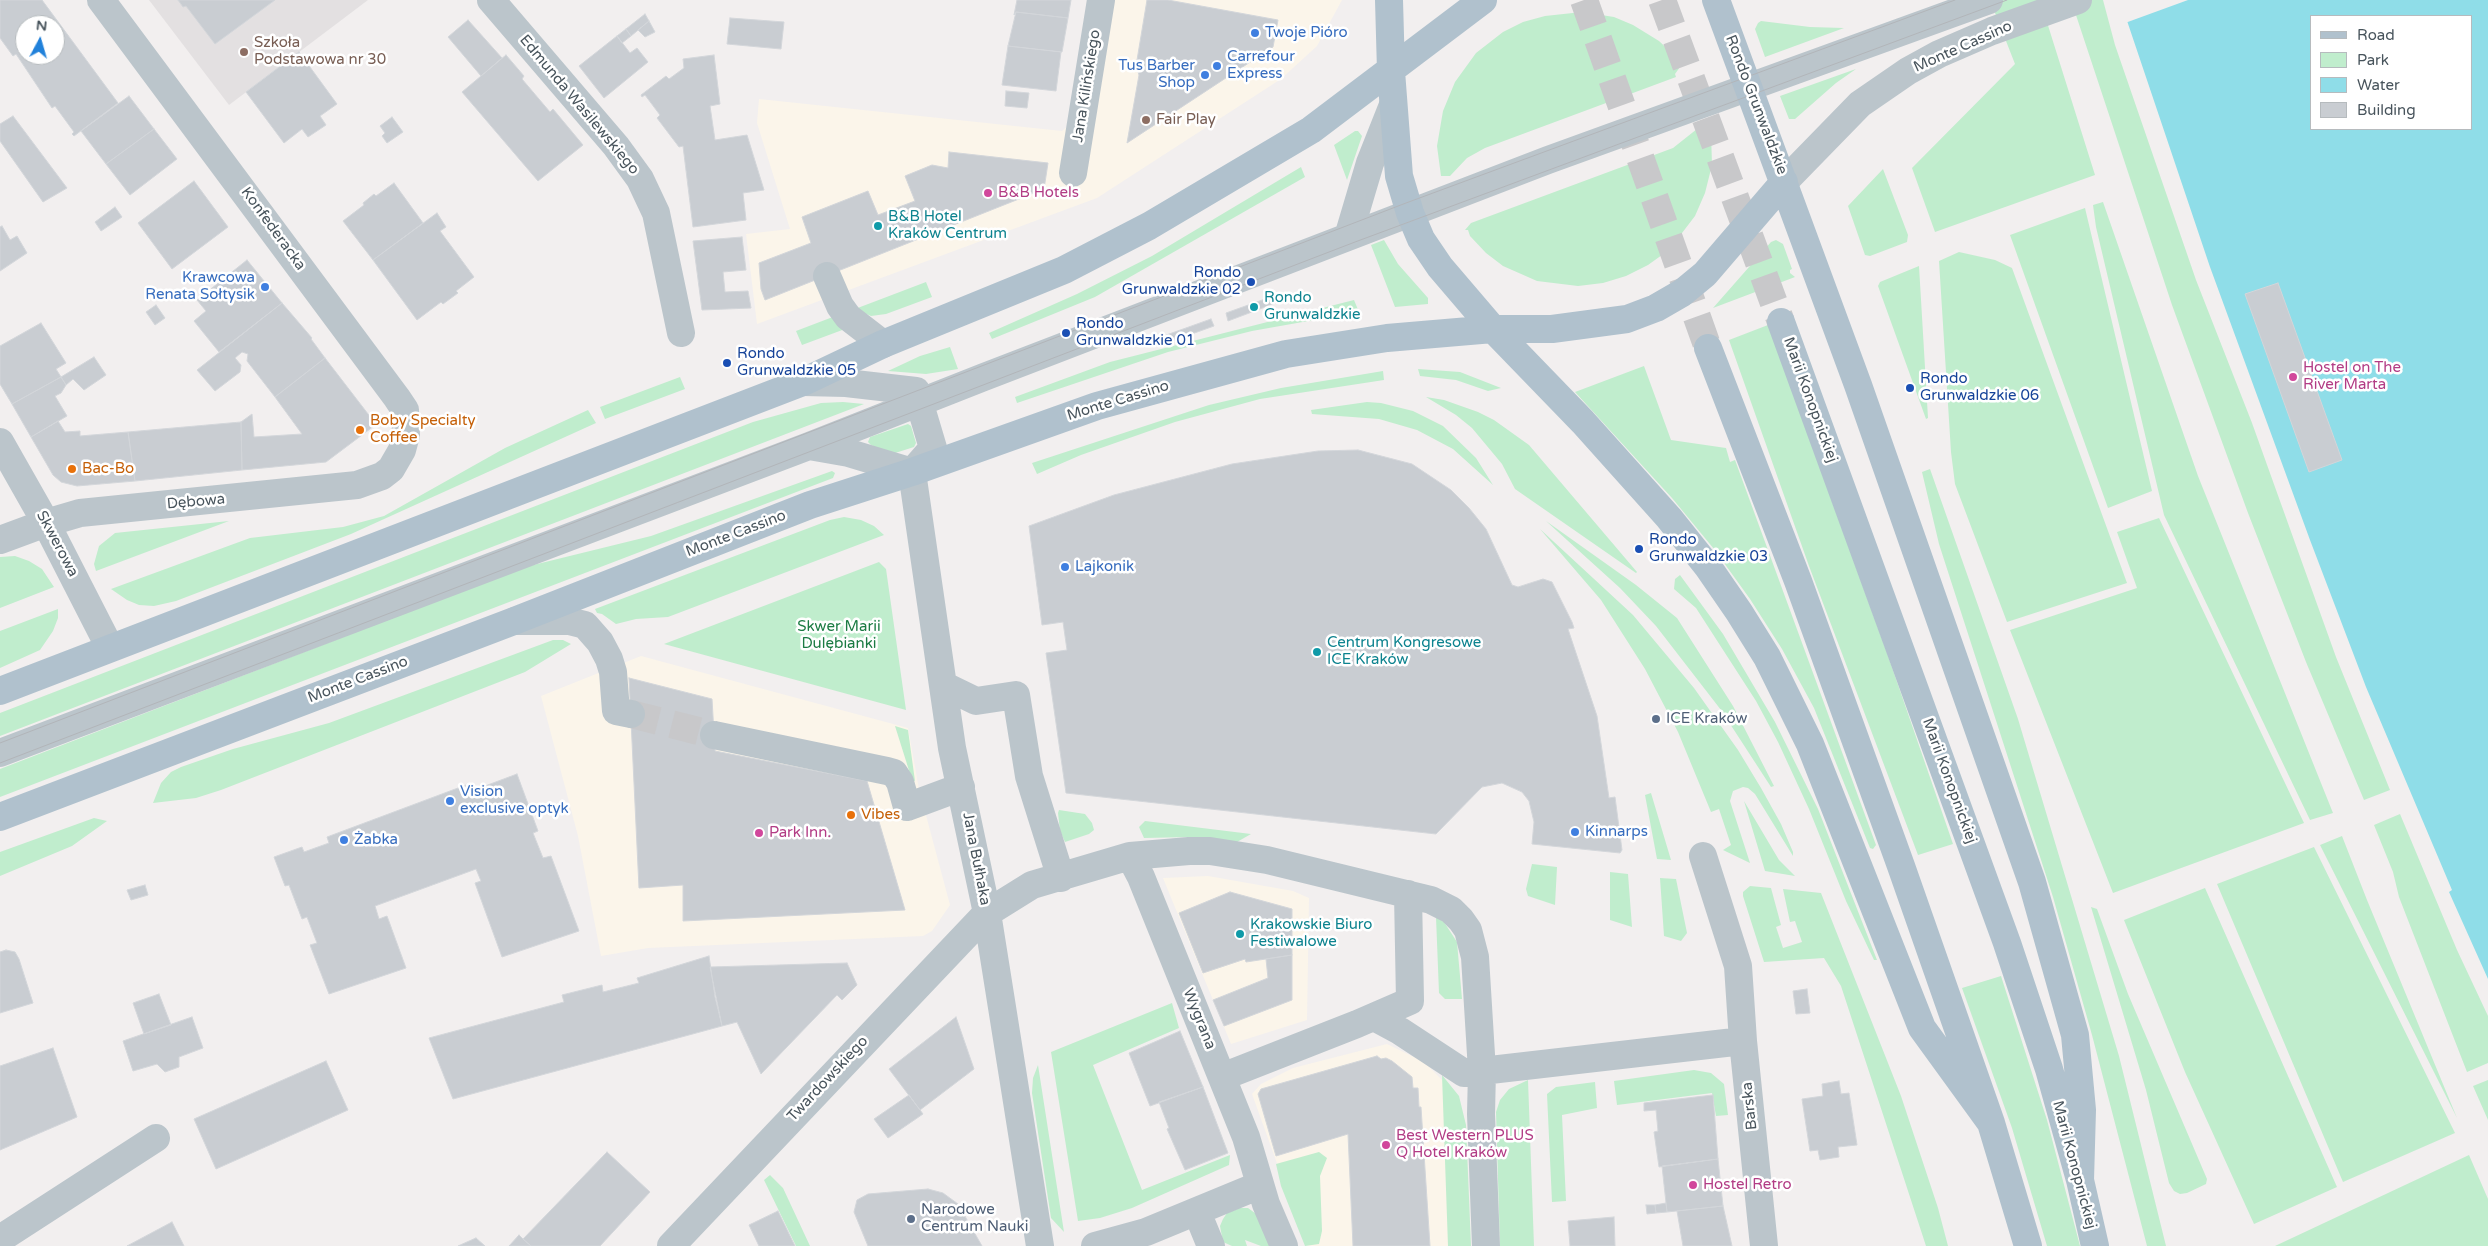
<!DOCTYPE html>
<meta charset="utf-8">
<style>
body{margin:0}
#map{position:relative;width:2488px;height:1246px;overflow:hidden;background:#f2efef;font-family:"Varela Round",sans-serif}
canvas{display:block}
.legend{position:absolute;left:2310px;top:15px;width:162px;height:115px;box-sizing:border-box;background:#fff;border:1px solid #b6bbbe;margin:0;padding:6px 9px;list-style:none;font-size:15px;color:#48545c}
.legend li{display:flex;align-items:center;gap:10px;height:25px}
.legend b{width:25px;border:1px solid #b6bbbe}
.north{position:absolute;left:15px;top:15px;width:50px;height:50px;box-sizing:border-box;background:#fff;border:1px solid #b6bbbe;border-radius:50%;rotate:6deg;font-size:14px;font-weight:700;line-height:20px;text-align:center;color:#48545c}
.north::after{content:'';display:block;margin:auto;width:18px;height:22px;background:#2181da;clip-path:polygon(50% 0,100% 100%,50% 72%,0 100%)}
</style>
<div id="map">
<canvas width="2488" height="1246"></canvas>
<ul class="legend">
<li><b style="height:6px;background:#b0c1cd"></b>Road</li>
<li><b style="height:14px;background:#c0edcd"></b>Park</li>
<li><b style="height:14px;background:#8fdde8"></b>Water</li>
<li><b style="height:14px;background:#c9cdd2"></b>Building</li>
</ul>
<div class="north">N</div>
</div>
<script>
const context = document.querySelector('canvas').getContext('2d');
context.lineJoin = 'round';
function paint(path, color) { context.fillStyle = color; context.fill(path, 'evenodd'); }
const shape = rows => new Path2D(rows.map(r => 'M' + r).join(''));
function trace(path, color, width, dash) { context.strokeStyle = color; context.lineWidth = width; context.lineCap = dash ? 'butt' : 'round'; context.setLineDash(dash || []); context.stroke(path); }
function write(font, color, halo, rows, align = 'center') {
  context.font = font + ' "Varela Round",sans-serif'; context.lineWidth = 5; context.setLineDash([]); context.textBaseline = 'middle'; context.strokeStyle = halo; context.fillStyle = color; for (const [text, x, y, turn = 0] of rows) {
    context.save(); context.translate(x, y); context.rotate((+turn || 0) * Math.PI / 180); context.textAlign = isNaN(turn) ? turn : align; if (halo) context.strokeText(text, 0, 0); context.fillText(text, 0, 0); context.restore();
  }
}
paint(shape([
 [1108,0,1342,0,1317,46,1281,79,1097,198,757,324,746,234,790,229,757,123,759,99,1062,131,1091,107],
 [641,656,908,728,919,789,950,905,932,931,923,936,648,948,601,956,578,836,541,696],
 [1208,876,1293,891,1309,898,1307,1020,1231,1044,1163,878],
 [1387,1044,1424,1062,1450,1088,1469,1246,1307,1246,1305,1241,1252,1094,1261,1084,1293,1068]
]), '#fbf5ea');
paint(shape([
 [149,0,368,0,229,105]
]), '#e3e0e1');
paint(shape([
 [1990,0,2040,0,2095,175,1935,232,1912,168,2015,64],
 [2071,0,2103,0,2115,45,2196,280,2252,423,2336,657,2390,790,2364,800,2306,662,2248,513,2172,305],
 [1582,12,1614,17,1633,25,1659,41,1679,60,1680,67,1675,74,1676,77,1485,148,1467,158,1450,176,1441,176,1437,146,1443,111,1455,82,1476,53,1503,32,1523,22,1545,16],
 [1761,21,1810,27,1844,28,1765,57,1755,29,1758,23],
 [1856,69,1836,83,1795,119,1789,119,1780,96],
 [1702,125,1707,127,1711,133,1712,165,1705,193,1695,216,1669,250,1648,265,1626,276,1603,283,1578,286,1537,281,1503,266,1486,253,1470,236,1468,230,1465,230,1471,223,1673,148],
 [1355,131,1358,131,1362,136,1347,180,1334,145],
 [1301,167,1305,177,1095,297,992,339,989,333,1077,294,1152,256],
 [1883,169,1908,235,1907,242,1870,256,1865,255,1848,206],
 [2103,202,2198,476,2333,813,2310,820,2164,515,2096,227,2093,205],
 [2085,208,2152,491,2108,508,2010,235],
 [1384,240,1398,264,1428,298,1428,304,1395,307,1371,245],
 [1776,240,1783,244,1792,269,1790,270,1790,273,1795,277,1713,308,1771,242],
 [1959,252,1995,260,2012,268,2127,583,2007,622,1955,484,1951,452,1939,261],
 [1919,266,1928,418,1926,419,1878,286,1880,282],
 [926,282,932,297,886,314,871,316,855,309],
 [1354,300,1359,312,1252,331,1168,352,1017,403,1015,397,1110,362],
 [838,315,845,329,802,345,796,331],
 [1768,325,1886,650,1953,844,1918,855,1809,566,1729,340],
 [950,347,958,369,926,374,888,371,920,356],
 [1644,366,1671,440,1726,448,1730,462,1735,460,1876,845,1873,849,1870,848,1814,708,1782,649,1750,599,1714,549,1672,498,1575,392],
 [1418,369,1460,372,1501,388,1488,391,1456,380,1420,376],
 [1383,371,1384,380,1260,399,1175,422,1081,455,1037,474,1032,463,1209,405,1281,388],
 [680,377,685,389,605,419,600,407],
 [1426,397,1444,400,1478,412,1494,420,1529,445,1637,572,1636,573,1515,489,1502,464,1472,428,1456,415],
 [843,402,864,404,0,736,0,713,753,422,821,403],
 [1367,402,1381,403,1413,411,1443,426,1476,458,1493,485,1453,449,1417,430,1379,419,1312,414,1311,410],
 [588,410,596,423,351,534,176,601,154,606,139,605,127,600,111,589,250,538,343,527,384,516,505,448],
 [908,424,911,426,916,443,914,447,892,454,871,445,868,442,870,437],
 [1930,469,2018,719,2119,1056,2166,1246,2147,1246,2092,1035,2053,897,1939,544,1922,472],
 [832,471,835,473,833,478,0,797,0,769,525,567,651,536],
 [844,517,861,520,874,526,884,535,668,617,636,619,616,624,602,614,597,613,595,609,830,520],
 [2159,518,2304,823,2113,893,2010,630,2137,588,2117,532],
 [229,521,96,571,94,564,99,546,115,533],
 [1546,521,1636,585,1677,618,1733,706,1774,786,1771,787,1721,710,1656,626,1620,588],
 [1540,529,1633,615,1694,688,1738,750,1761,788,1781,824,1793,852,1793,856,1755,794,1748,788,1743,787,1733,791,1730,801,1750,863,1723,850,1731,845,1719,809,1711,812,1678,732,1645,669,1601,600],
 [15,556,29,561,42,569,54,587,0,608,0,557],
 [879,562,886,569,906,710,664,644],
 [1680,575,1723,634,1775,722,1818,809,1877,960,1874,960,1846,901,1809,809,1778,742,1756,701,1696,608,1674,589,1675,579],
 [58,609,58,618,53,631,40,650,0,668,0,631],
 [553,640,563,640,571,644,525,672,221,790,196,798,153,803,161,783,171,772,181,767,233,749,329,723],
 [895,726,908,730,915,781,912,780],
 [1651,793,1671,860,1657,859,1645,795],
 [1744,801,1779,860,1795,876,1765,871],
 [1059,810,1085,814,1092,823,1094,830,1089,834,1065,842,1060,831,1058,813],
 [2400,814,2457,950,2488,1016,2488,1063,2467,1072,2399,897,2393,872,2374,825],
 [94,818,107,821,72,846,0,876,0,852],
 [1145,821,1251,834,1237,842,1191,837,1144,838,1139,827],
 [2342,836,2367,900,2457,1118,2320,845],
 [2314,847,2455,1133,2343,1182,2217,884],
 [1532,864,1557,867,1555,905,1528,896,1526,889],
 [1610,872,1628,874,1632,927,1610,920],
 [1660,878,1676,879,1687,933,1681,941,1664,936],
 [1750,886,1771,888,1781,925,1776,927,1783,948,1802,942,1795,921,1790,922,1783,889,1821,893,1901,1096,1938,1208,1948,1246,1926,1246,1841,986,1824,958,1764,962,1743,896,1743,892],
 [2205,888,2337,1187,2254,1224,2185,1072,2124,920],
 [2091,907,2097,909,2128,994,2207,1179,2206,1184,2187,1193,2180,1194,2174,1191,2169,1183,2146,1090],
 [1436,917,1444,922,1457,942,1462,999,1445,999,1439,993],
 [2001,976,2047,1120,2080,1246,2047,1246,2012,1128,1962,988],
 [1172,1003,1179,1028,1093,1065,1142,1190,1230,1155,1229,1165,1132,1208,1100,1218,1078,1221,1051,1052],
 [1038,1065,1064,1232,1051,1218,1032,1093,1033,1078],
 [1694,1070,1711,1073,1724,1084,1728,1115,1716,1116,1712,1093,1617,1105,1614,1081],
 [1442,1075,1459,1096,1466,1125,1471,1246,1448,1246],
 [1528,1080,1534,1246,1500,1246,1496,1112,1500,1100,1509,1089],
 [2488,1080,2488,1120,2473,1086],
 [1595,1082,1597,1108,1562,1115,1566,1201,1552,1202,1547,1094,1556,1087],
 [1319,1152,1327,1158,1320,1176,1322,1231,1319,1244,1305,1246,1281,1186,1276,1164],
 [2469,1155,2488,1199,2488,1246,2275,1246],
 [770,1175,783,1188,810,1246,796,1246,764,1180],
 [1240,1208,1248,1208,1259,1216,1273,1246,1261,1246,1245,1240,1247,1246,1232,1246,1223,1242,1220,1226,1223,1219,1227,1213]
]), '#c0edcd');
paint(shape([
 [2120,0,2488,0,2488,979,2449,892,2452,890,2366,687,2310,540,2210,267],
 [2312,16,2472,16,2472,129,2312,129]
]), '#8fdde8');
paint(shape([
 [2117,0,2188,0,2125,23]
]), '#f2efef');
const building = shape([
 [0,0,42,0,118,103,74,136,72,134,74,132,55,106,52,108,16,54,13,56,0,38,0,0],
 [25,25,55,25,55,55,25,55,25,25],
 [178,0,275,0,215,44,186,6,183,7,178,0],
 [1017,0,1071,0,1068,18,1016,12,1014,15,1017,0],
 [1147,0,1168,0,1278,20,1273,47,1127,143,1139,75,1136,66,1147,0],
 [1016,12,1068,18,1062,52,1008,46,1016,12],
 [645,14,649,21,631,36,626,29,645,14],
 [730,18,784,22,781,49,727,44,730,18],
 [468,20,502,58,481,76,448,37,468,20],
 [649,21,655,32,645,37,638,30,649,21],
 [626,29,631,36,622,43,617,36,626,29],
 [617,36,630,53,637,48,648,62,604,98,579,66,617,36],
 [1008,46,1061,52,1056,91,1002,85,1008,46],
 [299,52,337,104,320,116,326,125,308,137,302,129,284,143,246,92,299,52],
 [506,55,524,76,522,79,550,112,553,109,583,145,538,181,462,92,506,55],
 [714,55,720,104,710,106,715,140,747,135,764,190,743,193,746,220,693,227,683,146,679,147,657,118,660,115,645,95,642,97,641,95,666,76,669,79,684,68,683,59,714,55],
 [1006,91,1029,93,1027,108,1005,106,1006,91],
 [129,96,154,129,106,164,81,131,129,96],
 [13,116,67,188,43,202,0,141,0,124,13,116],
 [392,117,403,132,387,143,382,136,385,133,380,126,392,117],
 [154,129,177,159,130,195,106,164,154,129],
 [949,152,1048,163,1044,189,765,300,761,289,759,263,811,243,802,217,868,191,878,215,915,201,905,176,932,165,948,168,949,152],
 [194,181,228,227,172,269,138,223,194,181],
 [394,183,423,223,373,260,343,221,364,205,363,203,374,194,376,196,394,183],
 [115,207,122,217,101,231,95,222,115,207],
 [437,213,446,227,440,231,474,277,456,291,458,293,443,304,441,302,417,320,373,260,437,213],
 [2,226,10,240,17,236,27,253,0,271,0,227,2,226],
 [742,237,746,270,723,272,725,292,748,291,751,308,702,310,693,241,742,237],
 [247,260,282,303,219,352,194,321,206,311,197,300,247,260],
 [2278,283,2342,460,2309,472,2245,294,2278,283],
 [1279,294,1281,301,1228,321,1226,313,1279,294],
 [282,303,312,338,311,339,325,358,275,397,247,361,248,354,242,352,235,358,241,365,240,372,215,391,197,370,282,303],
 [156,305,165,318,155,325,146,312,156,305],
 [1211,319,1214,326,1161,345,1158,338,1211,319],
 [41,323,66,363,56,369,61,377,12,404,0,384,0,346,41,323],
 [94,357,106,375,84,390,73,379,66,385,61,377,94,357],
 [325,358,375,423,374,426,326,462,242,470,241,422,252,414,254,437,302,434,275,397,325,358],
 [61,377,66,385,61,393,55,396,67,416,31,437,12,404,61,377],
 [58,421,65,432,80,431,80,436,128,432,135,481,77,486,61,482,53,475,31,437,58,421],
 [241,422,242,470,135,481,128,432,241,422],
 [1358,450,1412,464,1451,490,1469,508,1486,529,1512,585,1518,587,1543,579,1552,582,1572,622,1574,628,1568,629,1597,716,1609,798,1615,797,1622,850,1620,853,1532,844,1534,822,1529,801,1522,792,1502,783,1482,787,1436,834,1066,793,1046,653,1067,650,1063,622,1042,625,1029,526,1114,495,1232,464,1318,451,1358,450],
 [629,678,712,699,715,751,867,781,905,910,683,921,683,885,639,888,629,678],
 [517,774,538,831,533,833,543,858,551,856,579,931,502,957,475,883,481,881,476,869,375,906,379,919,387,916,406,968,329,994,310,945,317,943,307,917,302,919,289,885,285,886,274,857,302,847,304,852,329,843,327,837,466,785,469,792,517,774],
 [145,885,148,895,131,900,127,890,145,885],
 [1230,892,1292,909,1292,955,1246,962,1245,959,1203,973,1179,913,1230,892],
 [6,950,15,952,19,959,33,1003,0,1013,0,952,6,950],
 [1292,955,1292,1000,1224,1026,1213,1000,1268,978,1266,959,1292,955],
 [709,956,715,997,722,1026,453,1099,429,1038,564,1002,562,995,602,985,603,992,639,983,637,978,709,956],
 [847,963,857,985,842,1000,837,995,761,1074,737,1022,722,1026,710,967,847,963],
 [1807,989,1810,1013,1796,1014,1793,991,1807,989],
 [159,994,171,1025,144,1034,133,1003,159,994],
 [192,1017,203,1048,179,1057,179,1067,165,1072,157,1064,133,1071,123,1041,192,1017],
 [956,1017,974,1069,920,1110,889,1069,956,1017],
 [1180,1031,1203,1087,1150,1106,1129,1053,1180,1031],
 [53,1048,77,1117,0,1150,0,1066,53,1048],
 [1377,1056,1381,1059,1386,1058,1392,1061,1412,1077,1413,1088,1418,1088,1419,1107,1421,1107,1430,1246,1353,1246,1348,1134,1276,1156,1258,1094,1261,1089,1377,1056],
 [326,1061,348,1110,216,1169,194,1119,326,1061],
 [1839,1081,1841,1094,1849,1093,1857,1145,1838,1147,1839,1157,1820,1160,1818,1150,1810,1151,1802,1099,1823,1096,1822,1084,1839,1081],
 [1203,1087,1228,1153,1185,1170,1167,1129,1169,1128,1159,1102,1203,1087],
 [909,1095,923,1114,888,1138,874,1119,909,1095],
 [1713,1095,1718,1159,1659,1167,1654,1132,1658,1131,1656,1110,1644,1111,1644,1103,1713,1095],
 [607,1152,650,1192,600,1246,531,1246,523,1239,607,1152],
 [1718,1159,1723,1206,1667,1212,1662,1166,1718,1159],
 [928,1189,943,1193,958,1204,982,1246,868,1246,854,1212,857,1200,868,1194,928,1189],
 [1666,1203,1667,1212,1656,1213,1655,1205,1666,1203],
 [1646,1205,1655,1205,1656,1213,1647,1214,1646,1205],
 [1723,1206,1732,1246,1683,1246,1677,1211,1723,1206],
 [778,1211,795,1246,759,1246,749,1225,778,1211],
 [1614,1217,1615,1246,1570,1246,1568,1221,1614,1217],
 [172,1222,184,1246,127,1246,172,1222],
 [519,1235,523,1239,531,1246,509,1246,519,1235],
 [476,1238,485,1246,458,1246,476,1238]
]);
paint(building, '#c9cdd2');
trace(building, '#d3d6da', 1);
trace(shape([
 [631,714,714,735]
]), '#c8c8ca', 28, [28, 14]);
trace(shape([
 [1584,0,1708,348],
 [1662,0,1781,322]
]), '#c8c8ca', 28, [28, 14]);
trace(shape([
 [491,0,616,146,640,179,656,213,681,333],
 [1073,173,1101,0],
 [1784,182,1860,104,1908,71,1939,54,1992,31,2078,0],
 [1348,237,1370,163,1393,105],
 [827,276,840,306,848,317,883,344],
 [803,382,846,383,916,391,933,448,912,472],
 [0,442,46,523,110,648],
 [809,446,849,453,912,472],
 [912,472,952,748,987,913,1040,1246],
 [0,540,46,523,80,513,357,485,382,476,391,469,402,450,406,435,405,410,397,398,101,0],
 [515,621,569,621,585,625,600,642,609,659,613,672,616,711,631,714],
 [943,685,976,701,1016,695,1029,776,1061,878],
 [714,735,887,771,894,773,900,782,907,807,961,787],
 [0,753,809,446,984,377,1548,160,1989,0],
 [1130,856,1141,877,1246,1137,1266,1204,1284,1246],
 [1703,856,1738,966,1743,1041,1764,1246],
 [1374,1017,1400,1031,1464,1073,1743,1041],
 [1222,1077,1357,1024,1410,1001,1408,894],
 [1197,1212,1211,1246],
 [0,1239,156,1138],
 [671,1246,987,913,1032,885,1130,856,1189,851,1210,851,1267,860,1431,900,1451,910,1461,920,1468,930,1475,957,1482,1071,1481,1114,1486,1246],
 [1095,1246,1146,1232,1260,1185]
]), '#bbc5cb', 28);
trace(shape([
 [1389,0,1391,71,1399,176,1410,213,1421,239,1440,267,1493,329,1583,422,1669,518,1708,567,1739,612,1767,657,1810,744,1922,1028,1991,1123],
 [1716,0,1858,385,2032,882,2075,1035,2082,1110,2080,1180],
 [1781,322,2007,943,2049,1069,2080,1180,2095,1246],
 [1708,348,1798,581,1901,866,1991,1123,2028,1246],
 [0,691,803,382,883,344,1064,270,1149,226,1311,130,1483,0],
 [0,817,514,621,810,505,912,472,1097,406,1286,354,1387,338,1493,329,1552,329,1627,319,1656,308,1682,293,1705,274,1784,182]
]), '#b0c1cd', 28);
trace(shape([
 [0,743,1406,203,1955,0],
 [0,763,1355,242,2007,0]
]), '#b2b5b9', 1);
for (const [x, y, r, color] of [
 [1255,33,5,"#3f7fe0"],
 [244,52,5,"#8d6e63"],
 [1217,66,5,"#3f7fe0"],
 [1205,75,5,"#3f7fe0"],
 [1146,120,5,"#8d6e63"],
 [988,193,5,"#d1479c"],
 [878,226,5,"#0f9aa8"],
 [1251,282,5,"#1a4fb4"],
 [265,287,5,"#3f7fe0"],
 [1254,307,5,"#0f9aa8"],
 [1066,333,5,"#1a4fb4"],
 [727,363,5,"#1a4fb4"],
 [2293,377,5,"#d1479c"],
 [1910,388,5,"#1a4fb4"],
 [360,430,5,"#e8710a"],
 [72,469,5,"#e8710a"],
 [1639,549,5,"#1a4fb4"],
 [1065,567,5,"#3f7fe0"],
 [1317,652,5,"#0f9aa8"],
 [1656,719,5,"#5c6f8a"],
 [450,801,5,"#3f7fe0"],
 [851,815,5,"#e8710a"],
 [1575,832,5,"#3f7fe0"],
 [759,833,5,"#d1479c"],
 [344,840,5,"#3f7fe0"],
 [1240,934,5,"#0f9aa8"],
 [1386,1145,5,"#d1479c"],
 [1693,1185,5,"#d1479c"],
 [911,1219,5,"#5c6f8a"]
]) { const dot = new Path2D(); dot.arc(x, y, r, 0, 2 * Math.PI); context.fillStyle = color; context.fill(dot); trace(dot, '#fff', 2); }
write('15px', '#366cbe', '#fff', [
 ["Twoje Pióro",1265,33],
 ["Carrefour",1227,57],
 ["Express",1227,74],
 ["Tus Barber",1195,66,"right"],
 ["Shop",1195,83,"right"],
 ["Krawcowa",255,278,"right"],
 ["Renata Sołtysik",255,295,"right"],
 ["Lajkonik",1075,567],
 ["Vision",460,792],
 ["exclusive optyk",460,809],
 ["Kinnarps",1585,832],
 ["Żabka",354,840]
], 'left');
write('15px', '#785e54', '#fff', [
 ["Szkoła",254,43],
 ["Podstawowa nr 30",254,60],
 ["Fair Play",1156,120]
], 'left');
write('15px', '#48545c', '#fff', [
 ["Monte Cassino",1963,47,-24],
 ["Jana Kilińskiego",1087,86,-81],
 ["Edmunda Wasilewskiego",579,105,50],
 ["Rondo Grunwaldzkie",1756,105,69],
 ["Konfederacka",273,229,54],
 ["Marii Konopnickiej",1810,400,70],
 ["Monte Cassino",1118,401,-17],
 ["Dębowa",196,502,-5],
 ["Monte Cassino",736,534,-21],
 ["Skwerowa",57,544,62],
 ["Monte Cassino",358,680,-21],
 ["Marii Konopnickiej",1949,781,70],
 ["Jana Bułhaka",976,859,79],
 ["Wygrana",1199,1019,68],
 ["Twardowskiego",828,1079,-47],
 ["Barska",1750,1106,-96],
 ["Marii Konopnickiej",2074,1165,75]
]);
write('15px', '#b23c85', '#fff', [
 ["B&B Hotels",998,193],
 ["Hostel on The",2303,368],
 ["River Marta",2303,385],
 ["Park Inn.",769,833],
 ["Best Western PLUS",1396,1136],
 ["Q Hotel Kraków",1396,1153],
 ["Hostel Retro",1703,1185]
], 'left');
write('15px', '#0d838f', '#fff', [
 ["B&B Hotel",888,217],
 ["Kraków Centrum",888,234],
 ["Rondo",1264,298],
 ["Grunwaldzkie",1264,315],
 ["Centrum Kongresowe",1327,643],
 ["ICE Kraków",1327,660],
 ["Krakowskie Biuro",1250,925],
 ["Festiwalowe",1250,942]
], 'left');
write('15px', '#164399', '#fff', [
 ["Rondo",1241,273,"right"],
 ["Grunwaldzkie 02",1241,290,"right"],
 ["Rondo",1076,324],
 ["Grunwaldzkie 01",1076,341],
 ["Rondo",737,354],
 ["Grunwaldzkie 05",737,371],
 ["Rondo",1920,379],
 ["Grunwaldzkie 06",1920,396],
 ["Rondo",1649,540],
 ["Grunwaldzkie 03",1649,557]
], 'left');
write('15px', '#c56008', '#fff', [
 ["Boby Specialty",370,421],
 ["Coffee",370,438],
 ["Bac-Bo",82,469],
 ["Vibes",861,815]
], 'left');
write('15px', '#1b7b43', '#fff', [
 ["Skwer Marii",839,627],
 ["Dulębianki",839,644]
]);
write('15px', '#4e5e75', '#fff', [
 ["ICE Kraków",1666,719],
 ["Narodowe",921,1210],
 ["Centrum Nauki",921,1227]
], 'left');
</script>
